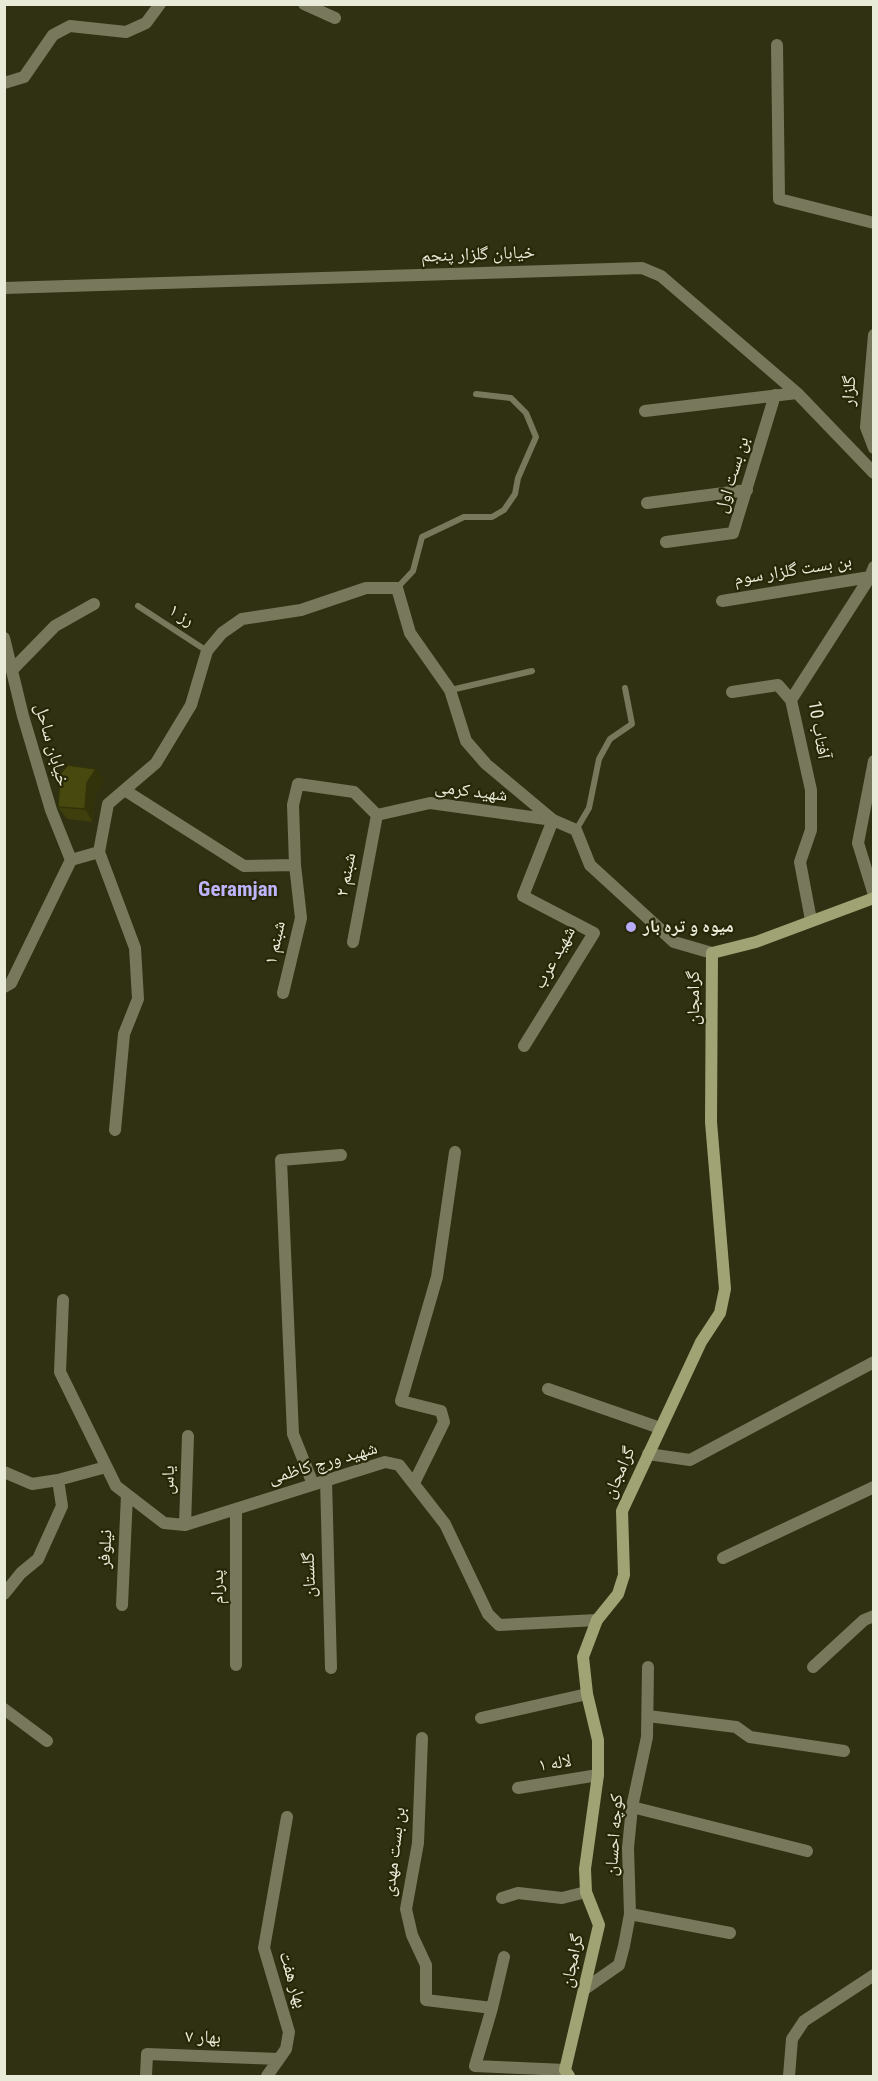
<!DOCTYPE html>
<meta charset="utf-8">
<style>
body{margin:0}
#map{position:relative;width:878px;height:2081px;overflow:hidden;background:#303113;font-family:"Roboto Condensed",sans-serif}
canvas{display:block}
.frame{position:absolute;inset:0;border:6px solid #e9ebd9;pointer-events:none}
</style>
<div id="map">
<canvas width="878" height="2081"></canvas>
<div class="frame"></div>
</div>
<script>
const context = document.querySelector('canvas').getContext('2d');
context.lineJoin = 'round';
const shape = rows => new Path2D(rows.map(r => 'M' + r).join(''));
function trace(path, color, width, dash) { context.strokeStyle = color; context.lineWidth = width; context.lineCap = dash ? 'butt' : 'round'; context.setLineDash(dash || []); context.stroke(path); }
function paint(path, color) { context.fillStyle = color; context.fill(path, 'evenodd'); }
function write(font, color, halo, rows, align = 'center') {
  context.font = font + ' "Roboto Condensed","Noto Naskh Arabic",sans-serif'; context.lineWidth = 4.5; context.setLineDash([]); context.textBaseline = 'middle'; context.strokeStyle = halo; context.fillStyle = color; for (const [text, x, y, turn = 0] of rows) {
    context.save(); context.translate(x, y); context.rotate((+turn || 0) * Math.PI / 180); context.textAlign = isNaN(turn) ? turn : align; if (halo) context.strokeText(text, 0, 0); context.fillText(text, 0, 0); context.restore();
  }
}
trace(shape([
 [397,588,413,571,422,537,464,517,492,517,504,510,515,494,518,478,536,437,526,413,511,398,476,394],
 [138,606,207,651],
 [451,690,532,671],
 [576,830,589,808,599,759,610,739,632,724,625,688]
]), '#78795c', 6);
trace(shape([
 [304,4,335,18],
 [777,45,779,199,874,223],
 [4,83,24,77,53,35,70,26,126,32,146,23,160,4],
 [4,288,642,268,661,276,797,393,874,473],
 [874,335,866,427,874,448],
 [645,411,797,393],
 [647,503,747,490],
 [666,542,733,533,775,395],
 [722,601,870,577],
 [4,638,23,716,51,810,71,860],
 [13,669,55,626,94,604],
 [732,692,778,685,791,700],
 [874,761,858,843,874,895],
 [126,791,244,866,295,865],
 [99,852,135,948,138,999,124,1034,115,1130],
 [811,920,800,862,811,830,811,790,791,700,870,577,874,567],
 [353,942,377,815],
 [4,987,11,983,71,860,99,852,108,804,156,763,191,705,207,651,222,633,242,619,301,610,366,588,397,588,410,633,450,690,466,741,486,764,553,820,576,830,590,865,674,942,712,953],
 [283,993,301,918,295,865,293,805,298,784,354,792,377,815,430,803,553,820,523,896,594,933,524,1046],
 [63,1300,60,1372,116,1486,164,1523,185,1525,385,1462,399,1465,445,1524,488,1614,499,1625,597,1620],
 [548,1389,660,1428],
 [648,1454,690,1460,874,1362],
 [4,1472,32,1484,58,1480,106,1467],
 [326,1480,331,1668],
 [414,1483,444,1422,441,1411,401,1401,437,1277,455,1152],
 [313,1484,293,1434,281,1160,341,1155],
 [185,1525,188,1436],
 [723,1558,874,1487],
 [4,1594,21,1573,38,1559,62,1506,58,1480],
 [122,1605,127,1495],
 [236,1665,236,1510],
 [813,1667,864,1620,874,1616],
 [4,1709,47,1741],
 [648,1716,736,1727,750,1737,844,1751],
 [481,1718,587,1694],
 [422,1738,418,1843,406,1909,412,1935,426,1965,426,2000,492,2008,475,2066,565,2070],
 [518,1788,598,1775],
 [632,1807,807,1851],
 [502,1898,518,1893,562,1898,586,1892],
 [630,1914,730,1933],
 [586,1988,619,1965,624,1946,630,1914,628,1848,632,1807,647,1737,648,1667],
 [492,2008,504,1957],
 [146,2076,147,2054,279,2059],
 [267,2076,286,2049,289,2032,264,1948,287,1817],
 [789,2076,792,2039,804,2021,874,1975]
]), '#78795c', 12);
trace(shape([
 [569,2076,565,2070,599,1925,586,1892,585,1869,598,1775,598,1740,587,1694,583,1657,597,1620,618,1594,624,1575,622,1511,701,1342,720,1313,725,1289,711,1122,712,953,756,942,874,898]
]), '#a0a374', 12);
paint(shape([
 [105,781,95,796,93,822,67,819,58,807]
]), '#3e3f0d');
paint(shape([
 [96,769,105,781,95,796,93,822,85,809,87,783]
]), '#32330a');
const building = shape([
 [68,765,96,769,87,783,85,809,58,807,60,774,68,765]
]);
paint(building, '#48490f');
trace(building, '#32330a', 1.5);
for (const [x, y, r, color] of [
 [631,927,6,"#b7abf8"]
]) { const dot = new Path2D(); dot.arc(x, y, r, 0, 2 * Math.PI); context.fillStyle = color; context.fill(dot); trace(dot, '#272708', 2); }
write('18px', '#e9ebd9', '#272708', [
 ["خیابان گلزار پنجم",478,255,-2],
 ["گلزار",850,391,-87],
 ["بن بست اول",733,475,-73],
 ["بن بست گلزار سوم",793,571,-9],
 ["رز ۱",181,616,33],
 ["آفتاب 10",818,730,80],
 ["خیابان ساحل",51,745,74],
 ["شهید کرمی",471,792,7],
 ["شبنم ۲",347,875,-79],
 ["شبنم ۱",276,943,-78],
 ["شهید عرب",555,958,-61],
 ["گرامجان",694,998,-90],
 ["شهید ورچ کاظمی",323,1464,-16],
 ["گرامجان",620,1473,-66],
 ["یاس",169,1480,-88],
 ["نیلوفر",106,1549,-87],
 ["گلستان",310,1575,-92],
 ["پدرام",218,1587,-90],
 ["لاله ۱",555,1764,-9],
 ["کوچه احسان",615,1835,-86],
 ["بن بست مهدی",395,1852,-83],
 ["گرامجان",573,1961,-78],
 ["بهار هفت",292,1980,73],
 ["بهار ۷",203,2038,2]
]);
write('bold 18px', '#e9ebd9', '#272708', [
 ["میوه و تره بار",643,927]
], 'left');
write('bold 21px', '#beb4fb', '#272708', [
 ["Geramjan",238,891]
]);
</script>
